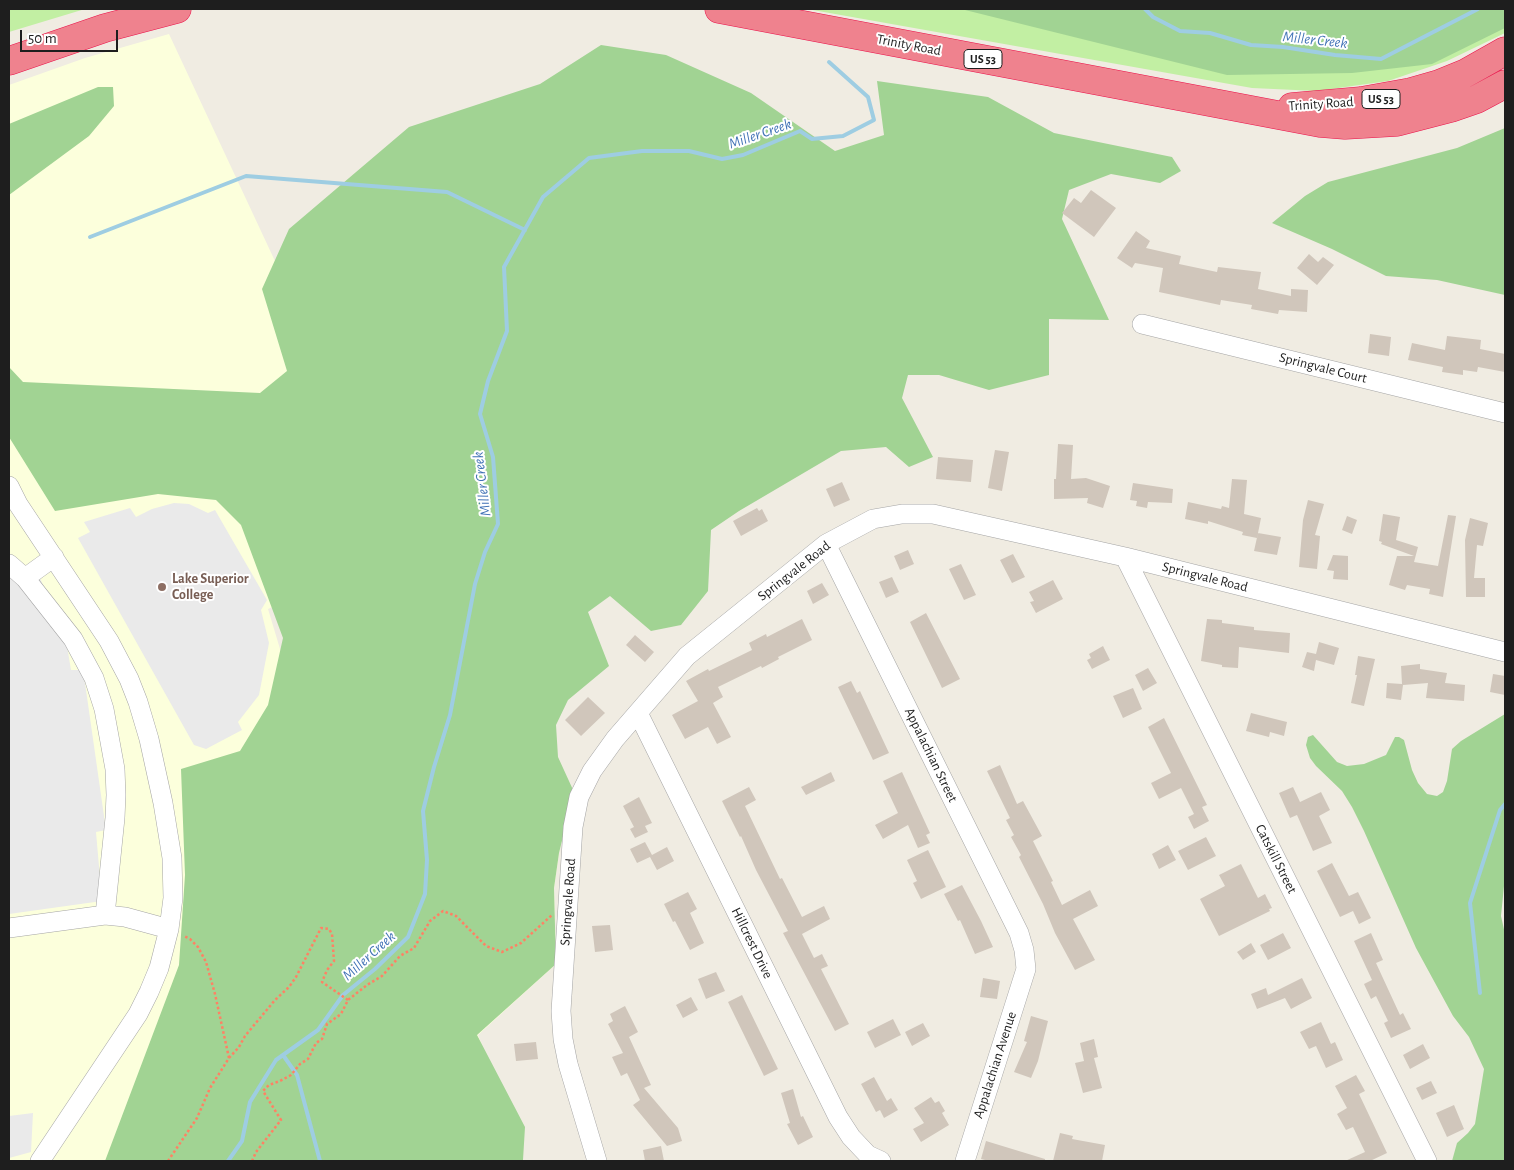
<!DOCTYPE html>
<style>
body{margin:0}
#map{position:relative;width:1514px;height:1170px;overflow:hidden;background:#f0ece2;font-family:"Alegreya Sans",sans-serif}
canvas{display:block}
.frame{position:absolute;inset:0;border:10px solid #1e1e1e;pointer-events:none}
.scale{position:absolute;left:20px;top:30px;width:98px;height:22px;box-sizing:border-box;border:2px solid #1e1e1e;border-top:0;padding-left:6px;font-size:15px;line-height:18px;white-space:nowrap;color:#1e1e1e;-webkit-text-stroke:4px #fff;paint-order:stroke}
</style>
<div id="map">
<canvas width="1514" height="1170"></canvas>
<div class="frame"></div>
<div class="scale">50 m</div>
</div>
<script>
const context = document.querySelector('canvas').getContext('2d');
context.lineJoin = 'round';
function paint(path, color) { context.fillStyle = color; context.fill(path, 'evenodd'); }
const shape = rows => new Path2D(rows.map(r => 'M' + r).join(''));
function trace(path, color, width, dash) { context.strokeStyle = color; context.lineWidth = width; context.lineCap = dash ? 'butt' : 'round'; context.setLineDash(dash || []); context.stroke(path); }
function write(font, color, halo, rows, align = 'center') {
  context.font = font + ' "Alegreya Sans",sans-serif'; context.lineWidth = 4; context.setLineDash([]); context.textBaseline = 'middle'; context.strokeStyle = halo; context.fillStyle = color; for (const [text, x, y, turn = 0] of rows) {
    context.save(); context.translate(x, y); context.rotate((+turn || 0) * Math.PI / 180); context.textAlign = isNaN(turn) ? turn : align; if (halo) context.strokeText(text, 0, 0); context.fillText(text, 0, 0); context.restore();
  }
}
paint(shape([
 [169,34,373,471,363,566,268,609,332,822,570,804,559,853,554,888,556,964,478,1035,483,1048,378,1161,9,1161,9,85,85,58]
]), '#fcffdc');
paint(shape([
 [9,9,85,9,9,32],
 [807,9,1505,9,1505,33,1447,61,1388,81,1317,91,1252,88]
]), '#c2efa3');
paint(shape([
 [961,9,1505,9,1505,28,1432,64,1352,73,1227,75],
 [601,45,666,55,751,93,835,151,884,135,877,81,988,97,1054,133,1172,157,1181,171,1160,183,1111,174,1069,190,1062,219,1109,320,1049,319,1049,375,989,390,939,375,908,375,902,398,933,457,909,467,886,447,841,451,739,511,711,530,708,591,681,625,651,631,610,596,588,612,609,666,568,700,556,725,558,757,574,792,559,853,554,888,556,964,477,1035,525,1127,523,1160,105,1161,179,965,185,875,181,769,240,751,268,705,283,638,241,525,216,500,158,494,55,511,9,437,9,367,23,382,260,393,287,371,262,289,289,229,409,127,540,84],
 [98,87,113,87,114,106,89,136,9,195,9,124],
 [1505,128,1505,295,1437,280,1386,276,1332,249,1272,223,1305,196,1328,182,1457,148],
 [1505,714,1505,876,1501,916,1505,934,1505,1161,1452,1161,1457,1143,1468,1133,1475,1124,1484,1069,1469,1037,1453,1016,1416,948,1364,831,1352,807,1342,791,1316,766,1310,758,1306,745,1308,737,1313,735,1337,762,1347,766,1364,764,1386,755,1395,737,1399,737,1404,740,1412,770,1418,783,1427,794,1437,796,1443,792,1447,781,1452,749,1461,741]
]), '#a1d393');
paint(shape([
 [174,503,189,504,208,513,215,510,267,600,261,610,269,643,259,695,238,722,242,730,206,749,194,745,78,538,90,532,84,522,130,508,136,517,152,509],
 [9,558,40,578,66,640,71,670,81,670,85,683,106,830,96,832,102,901,9,914],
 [33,1113,31,1152,9,1158,9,1116]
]), '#eaeaea');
trace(shape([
 [1145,9,1153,17,1180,31,1210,33,1251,45,1283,47,1335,55,1381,59,1478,9],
 [90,237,246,176,447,192,525,230],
 [1480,993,1470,903,1500,810,1505,804],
 [283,1055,297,1075,320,1161],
 [228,1161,242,1141,250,1102,276,1060,318,1030,343,995,375,969,408,937,425,894,427,860,423,811,434,767,450,715,475,584,485,552,498,524,493,457,480,414,488,381,507,331,504,267,543,197,589,158,642,151,689,151,722,159,743,155,800,131,812,139,843,136,874,120,868,97,829,62]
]), '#9ecde2', 4);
paint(shape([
 [1091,190,1116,208,1094,237,1062,213,1074,198,1081,203],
 [1136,231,1150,241,1146,248,1181,256,1179,264,1217,272,1218,267,1261,272,1258,289,1291,296,1291,289,1308,290,1307,312,1279,310,1278,314,1251,309,1252,305,1221,300,1220,305,1159,292,1163,268,1135,263,1132,268,1117,258],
 [1309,254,1318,262,1323,257,1334,265,1317,285,1297,268],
 [1370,334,1391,337,1389,356,1368,353],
 [1447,336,1481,340,1480,349,1505,354,1505,372,1478,367,1477,372,1463,370,1463,375,1442,372,1443,367,1408,360,1412,343,1445,350],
 [1058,444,1073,445,1071,479,1086,478,1110,486,1103,508,1087,503,1088,498,1054,499,1054,479,1056,479],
 [995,450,1009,452,1002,491,988,488],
 [938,457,973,460,971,482,936,479],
 [1232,479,1247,480,1244,514,1261,518,1257,538,1242,535,1243,532,1208,521,1208,524,1185,519,1188,502,1221,509,1222,506,1229,508],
 [842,482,850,500,834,507,826,489],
 [1133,483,1173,489,1172,503,1148,502,1147,508,1136,506,1137,501,1130,500],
 [1308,500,1324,504,1315,535,1320,536,1317,569,1299,567,1303,520],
 [757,508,759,511,762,509,768,521,741,536,733,521],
 [1383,514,1400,517,1396,540,1418,547,1414,562,1438,566,1448,515,1456,516,1443,597,1429,594,1430,589,1407,585,1405,590,1389,585,1397,556,1414,556,1381,544,1382,542,1379,541],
 [1347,516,1357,520,1352,534,1342,530],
 [1470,518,1488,523,1483,546,1477,545,1474,578,1485,578,1485,597,1466,597,1465,540],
 [1258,533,1281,537,1277,555,1254,551],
 [908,550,914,564,900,570,894,556],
 [1013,554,1025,577,1012,583,1000,560],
 [1333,555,1348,556,1348,580,1333,579,1334,571,1327,570],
 [961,564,976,595,964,600,949,569],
 [892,577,899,592,886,598,879,582],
 [1053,580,1063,599,1036,613,1030,602,1034,601,1029,592],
 [822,583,829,595,813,604,807,591],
 [926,613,960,679,942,688,910,622],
 [802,619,812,640,778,657,779,659,762,668,761,666,718,687,723,697,713,703,731,737,717,744,708,727,685,739,672,715,698,701,686,681,708,669,709,671,752,650,749,643,766,634,767,637],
 [1207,619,1222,620,1222,623,1254,627,1254,630,1290,633,1289,653,1239,647,1238,668,1222,667,1222,665,1201,661],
 [635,635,654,652,645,662,626,645],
 [1319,642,1339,648,1334,665,1316,660,1314,671,1302,667,1307,652,1316,654],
 [1103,646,1110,660,1092,669,1087,660,1091,658,1089,654],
 [1358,656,1375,659,1364,706,1351,703,1357,675,1355,675],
 [1420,664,1420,669,1447,673,1445,683,1465,685,1464,701,1426,698,1428,683,1403,685,1401,700,1386,698,1387,683,1402,684,1401,666],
 [1148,668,1157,683,1143,691,1135,675],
 [1493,674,1505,676,1505,695,1490,692],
 [851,681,857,693,860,691,889,753,873,760,838,687],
 [1133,688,1142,709,1123,718,1113,696],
 [588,697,605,713,581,736,565,720],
 [1251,713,1287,722,1284,736,1270,732,1269,737,1246,731],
 [1164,718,1207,805,1202,807,1209,821,1194,829,1188,817,1194,814,1181,788,1159,799,1151,783,1171,773,1148,727],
 [1000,765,1017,804,1023,801,1042,836,1033,841,1053,881,1051,882,1062,905,1090,890,1098,906,1073,919,1095,960,1075,970,1055,933,1043,904,1019,857,1021,855,1011,837,1014,835,1006,820,1010,818,987,771],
 [831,772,835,781,806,795,801,787],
 [902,772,930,833,926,835,930,843,918,848,908,825,883,839,875,825,898,813,883,781],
 [749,787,756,800,745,806,780,879,782,878,802,917,824,906,830,919,802,934,814,958,822,954,828,966,821,969,849,1024,835,1031,783,933,788,931,756,870,741,836,740,837,722,801],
 [1293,787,1300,802,1321,792,1330,810,1319,816,1332,843,1313,851,1297,815,1290,818,1279,793],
 [639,797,652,823,645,826,648,832,635,838,630,829,634,827,623,806],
 [1206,837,1216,856,1188,870,1178,851],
 [645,842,652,855,667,847,674,861,657,870,650,857,637,863,630,849],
 [1168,845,1176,860,1159,869,1152,854],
 [928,850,946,887,921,899,913,883,917,881,907,860],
 [1332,863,1349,896,1358,892,1371,918,1359,924,1353,911,1340,917,1317,871],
 [1241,864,1258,898,1265,894,1272,908,1269,909,1270,911,1219,936,1200,899,1225,886,1219,875],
 [962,885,981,921,993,947,975,954,960,920,958,921,944,894],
 [688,892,697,909,690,913,704,943,690,950,675,921,673,922,664,904],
 [610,925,613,950,595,952,592,926],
 [1283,933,1291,948,1268,960,1260,945],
 [1371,933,1383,960,1376,963,1400,1015,1403,1013,1411,1029,1391,1038,1384,1023,1388,1021,1376,996,1371,999,1364,984,1372,980,1354,941],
 [1251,943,1256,952,1243,960,1237,952],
 [716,972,725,991,706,999,698,979],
 [983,978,1000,981,997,999,980,997],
 [1302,978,1312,998,1291,1009,1285,998,1257,1009,1251,994,1266,988,1268,995],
 [742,995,778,1069,764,1076,728,1002],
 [691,997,698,1010,683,1018,676,1005],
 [625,1006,638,1032,629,1037,651,1085,644,1088,678,1128,682,1141,667,1146,633,1105,640,1100,627,1073,621,1076,612,1057,623,1053,608,1024,613,1021,610,1014],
 [1031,1016,1048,1021,1038,1061,1031,1078,1014,1072,1027,1042,1024,1041],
 [893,1019,901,1035,875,1048,867,1032],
 [1321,1022,1331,1044,1335,1042,1343,1060,1326,1068,1316,1046,1309,1049,1300,1032],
 [923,1023,930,1036,912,1046,905,1032],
 [1094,1039,1098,1057,1094,1058,1102,1088,1083,1093,1075,1063,1084,1061,1080,1043],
 [536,1042,538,1059,516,1061,514,1044],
 [1423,1044,1430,1058,1410,1069,1403,1055],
 [1356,1075,1365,1091,1359,1094,1387,1153,1370,1161,1345,1161,1365,1152,1353,1127,1346,1130,1337,1114,1347,1108,1335,1086],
 [874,1077,887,1101,891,1098,898,1110,884,1118,880,1110,876,1112,861,1084],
 [1431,1081,1437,1093,1422,1100,1416,1088],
 [793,1089,801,1117,803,1116,813,1137,798,1145,787,1124,790,1123,781,1093],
 [931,1097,935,1103,939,1101,945,1111,942,1113,949,1125,921,1142,913,1129,924,1123,914,1108],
 [1454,1105,1464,1129,1447,1137,1436,1113],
 [1060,1133,1073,1136,1072,1139,1105,1145,1102,1161,1053,1161],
 [986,1141,1045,1159,1045,1161,989,1161,981,1159],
 [661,1146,664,1161,645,1161,643,1150]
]), '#d0c6bb');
const minor = shape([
 [1142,324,1505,413],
 [9,486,18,504,109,641,129,679,138,702,149,739,163,803,172,858,173,898,169,929,159,968,149,992,138,1014,40,1161],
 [826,544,1019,933,1024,950,1026,969,965,1161],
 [1125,557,1427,1161],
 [9,564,25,578,73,639,94,678,104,709,115,769,116,795,115,818,105,915],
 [25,578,54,557],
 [638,713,838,1117,851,1137,868,1155,881,1161],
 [9,928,105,915,125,917,169,929],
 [597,1161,568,1064,563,1039,561,1011,573,827,579,797,592,771,615,739,687,656,826,544,873,519,902,514,933,514,1125,557,1505,652]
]);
const highway = shape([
 [719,9,1320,123,1345,125,1397,122,1451,108,1477,99,1505,84],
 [9,61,105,28,177,9],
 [1292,107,1361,101,1411,92,1439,84,1466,73,1505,51]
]);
trace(minor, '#a5a5a5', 20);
trace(highway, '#ea134b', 29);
trace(shape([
 [229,1058,239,1047,245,1036,275,1000,289,987,296,977,321,928,329,929,332,934,334,961,327,970,322,982,348,1000],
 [168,1161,197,1118,210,1088,229,1058,215,994,206,962,198,947,190,939,184,936],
 [252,1161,256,1152,281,1120,263,1091,269,1085,280,1081,291,1075,300,1064,308,1059,316,1043,322,1039,327,1024,341,1014,348,1000,367,985,382,976,400,956,414,948,430,921,443,911,456,916,486,946,502,952,521,943,552,915]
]), '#ff8164', 2.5, [2.5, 2.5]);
trace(minor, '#fff', 19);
trace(highway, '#ef828e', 28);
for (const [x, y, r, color] of [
 [162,587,5,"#8d6e63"]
]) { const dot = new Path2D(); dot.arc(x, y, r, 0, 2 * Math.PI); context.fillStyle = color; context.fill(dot); trace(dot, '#fff', 2); }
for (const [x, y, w] of [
 [983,59,38],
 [1381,99,38]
]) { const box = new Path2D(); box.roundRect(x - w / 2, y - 9.5, w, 19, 4); context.fillStyle = '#fff'; context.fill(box); trace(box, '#1e1e1e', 1); }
write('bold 12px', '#1e1e1e', null, [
 ["US 53",983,59],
 ["US 53",1381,99]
]);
write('14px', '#1e1e1e', '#fff', [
 ["Trinity Road",909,45,11],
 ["Trinity Road",1321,104,-4],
 ["Springvale Court",1323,368,14],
 ["Springvale Road",794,571,-38],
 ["Springvale Road",1205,577,14],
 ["Appalachian Street",931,755,64],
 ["Catskill Street",1276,859,63],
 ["Springvale Road",568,902,-86],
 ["Hillcrest Drive",752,943,64],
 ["Appalachian Avenue",995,1065,-72]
]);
write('bold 14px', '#785e54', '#fff', [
 ["Lake Superior",172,579],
 ["College",172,595]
], 'left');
write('italic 15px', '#4172b6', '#fff', [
 ["Miller Creek",1315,40,6],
 ["Miller Creek",760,134,-19],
 ["Miller Creek",482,484,-97],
 ["Miller Creek",369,956,-42]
]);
</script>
